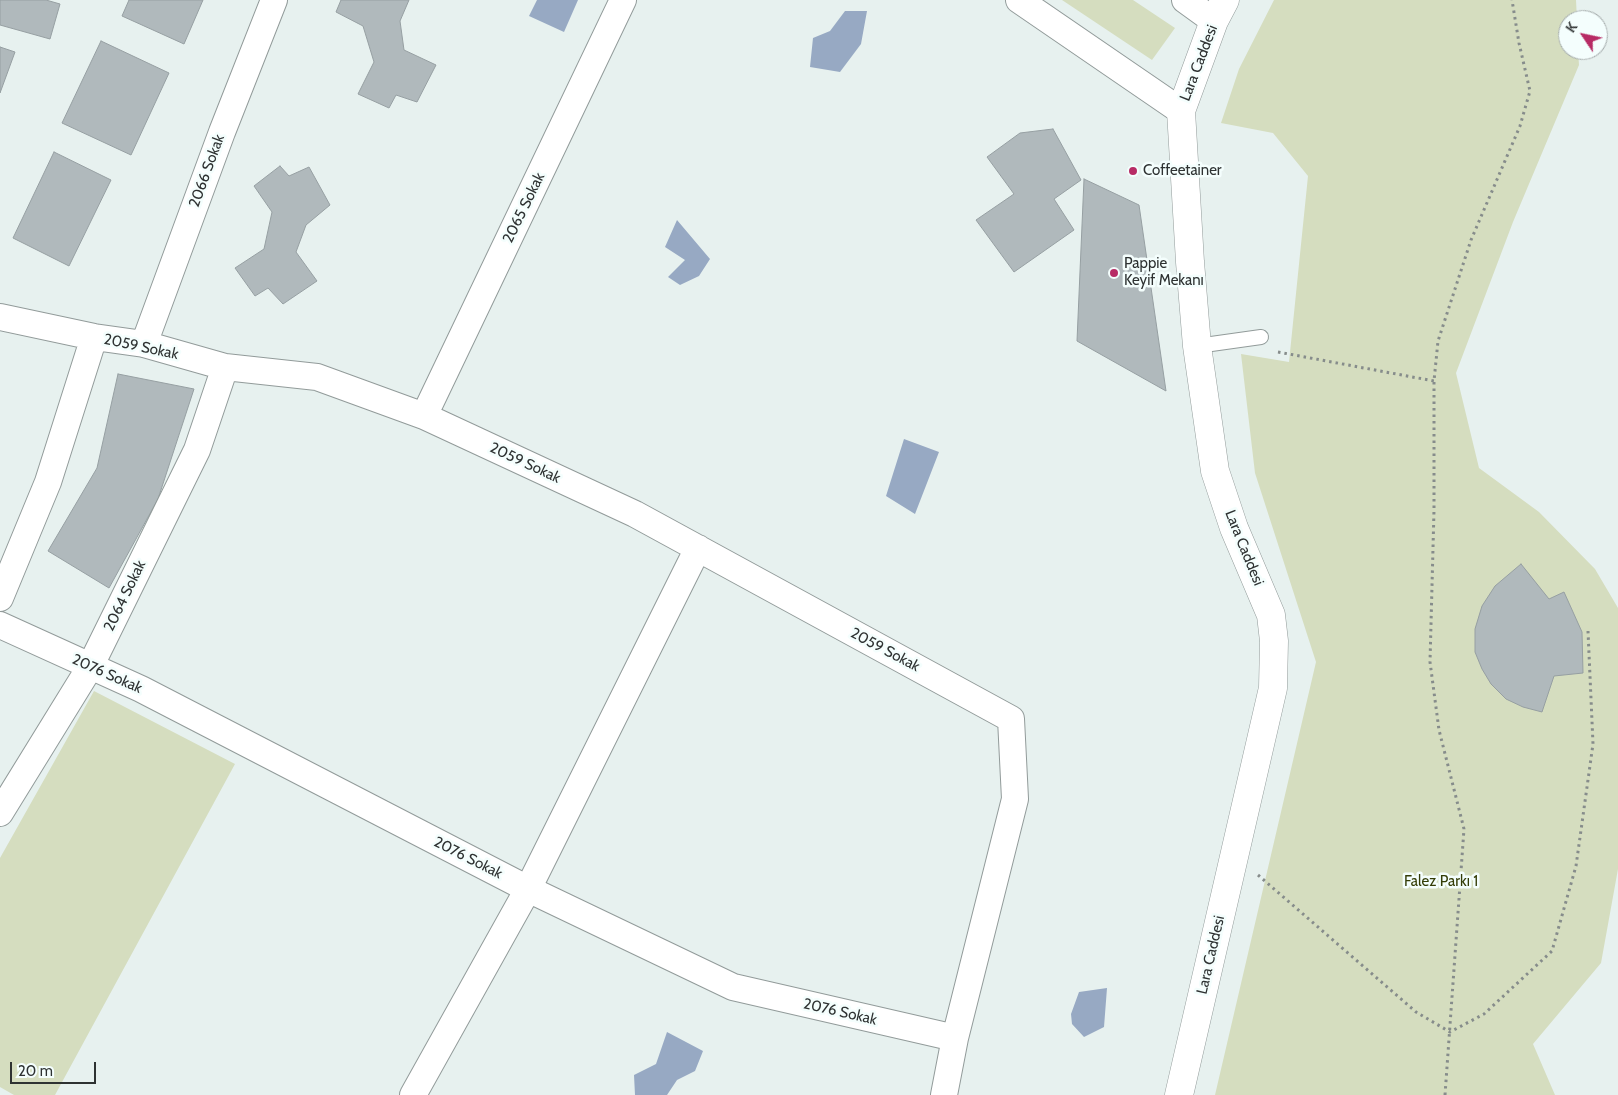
<!DOCTYPE html>
<meta charset="utf-8">
<style>
body{margin:0}
#map{position:relative;width:1618px;height:1095px;overflow:hidden;background:#e7f1ef;font-family:Cabin,sans-serif}
canvas{display:block}
.north{position:absolute;left:1558px;top:10px;width:50px;height:50px;box-sizing:border-box;background:#f4fefd;border:1px solid #a5acac;border-radius:50%;rotate:304deg;font-size:14px;font-weight:700;line-height:20px;text-align:center;color:#2e3232}
.north::after{content:'';display:block;margin:auto;width:18px;height:22px;background:#b72b65;clip-path:polygon(50% 0,100% 100%,50% 72%,0 100%)}
.scale{position:absolute;left:10px;top:1062px;width:86px;height:22px;box-sizing:border-box;border:2px solid #2e3232;border-top:0;padding-left:6px;font-size:15px;line-height:18px;white-space:nowrap;color:#2e3232;-webkit-text-stroke:4px #f4fefd;paint-order:stroke}
</style>
<div id="map">
<canvas width="1618" height="1095"></canvas>
<div class="north">K</div>
<div class="scale">20 m</div>
</div>
<script>
const context = document.querySelector('canvas').getContext('2d');
context.lineJoin = 'round';
function paint(path, color) { context.fillStyle = color; context.fill(path, 'evenodd'); }
const shape = rows => new Path2D(rows.map(r => 'M' + r).join(''));
function trace(path, color, width, dash) { context.strokeStyle = color; context.lineWidth = width; context.lineCap = dash ? 'butt' : 'round'; context.setLineDash(dash || []); context.stroke(path); }
function write(font, color, halo, rows, align = 'center') {
  context.font = font + ' Cabin,sans-serif'; context.lineWidth = 5; context.setLineDash([]); context.textBaseline = 'middle'; context.strokeStyle = halo; context.fillStyle = color; for (const [text, x, y, turn = 0] of rows) {
    context.save(); context.translate(x, y); context.rotate((+turn || 0) * Math.PI / 180); context.textAlign = isNaN(turn) ? turn : align; if (halo) context.strokeText(text, 0, 0); context.fillText(text, 0, 0); context.restore();
  }
}
paint(shape([
 [1062,0,1133,0,1175,28,1152,60],
 [1274,0,1576,0,1577,20,1568,20,1568,50,1578,50,1579,65,1513,222,1456,373,1479,468,1539,512,1595,569,1618,608,1618,869,1601,963,1533,1044,1555,1095,1215,1095,1316,662,1255,473,1241,354,1289,362,1308,176,1273,133,1221,123,1239,69],
 [94,691,235,764,55,1095,14,1095,0,1087,0,858]
]), '#d5ddbf');
paint(shape([
 [537,0,578,0,564,32,529,16],
 [845,11,867,11,861,44,840,72,810,67,813,38,830,31],
 [677,220,710,259,699,276,680,285,668,277,685,260,665,247],
 [904,439,939,452,915,514,886,496],
 [1107,988,1104,1027,1084,1037,1072,1024,1071,1014,1079,992],
 [667,1032,703,1051,695,1071,677,1080,667,1095,635,1095,634,1075,656,1064]
]), '#97a9c3');
const building = shape([
 [0,0,46,0,60,4,50,39,0,25,0,0],
 [129,0,203,0,184,44,122,16,129,0],
 [341,0,409,0,400,21,404,50,436,65,417,102,396,95,389,108,358,94,374,62,363,26,336,12,341,0],
 [101,41,169,73,131,155,62,123,101,41],
 [0,47,15,52,0,93,0,47],
 [1053,129,1081,180,1054,199,1074,230,1014,272,976,220,1014,194,987,157,1020,133,1053,129],
 [54,152,111,180,69,266,13,238,54,152],
 [280,166,289,176,309,167,330,205,306,225,296,252,317,281,283,304,268,288,255,296,235,268,264,249,272,212,254,186,280,166],
 [1084,179,1139,205,1166,391,1077,341,1084,179],
 [118,374,194,389,158,499,109,588,48,551,97,468,118,374],
 [1521,564,1549,599,1564,592,1582,632,1583,673,1554,676,1542,712,1523,707,1506,699,1491,684,1482,669,1475,652,1475,629,1482,606,1495,586,1521,564]
]);
paint(building, '#b0b9bc');
trace(building, '#969fa2', 1);
const service = shape([
 [1197,346,1261,337]
]);
const minor = shape([
 [1019,0,1181,111],
 [1185,0,1214,21],
 [0,317,94,337,144,344,225,367,317,377,424,416,635,514,1011,719,1015,799,955,1038,944,1095],
 [144,344,222,132,274,0],
 [424,416,623,0],
 [0,598,48,482,94,337],
 [0,625,141,689,528,889,733,987,955,1038],
 [0,813,90,667,197,450,225,367],
 [413,1095,528,889,698,548]
]);
const tertiary = shape([
 [1179,1095,1273,688,1274,641,1271,615,1234,528,1215,471,1197,346,1190,262,1181,111,1214,21,1225,0]
]);
trace(service, '#929b9a', 16);
trace(minor, '#929b9a', 28);
trace(tertiary, '#929b9a', 29);
trace(shape([
 [1278,352,1434,381],
 [1258,875,1416,1012,1450,1032,1484,1014,1552,951,1576,866,1593,744,1588,631],
 [1445,1095,1464,829,1439,730,1430,662,1434,510,1434,381,1438,341,1471,240,1520,126,1530,91,1519,43,1512,0]
]), '#868c8b', 3, [2.5, 4]);
trace(service, '#fff', 14);
trace(minor, '#fff', 26);
trace(tertiary, '#fff', 28);
for (const [x, y, r, color] of [
 [1133,171,5,"#b72b65"],
 [1114,273,5,"#b72b65"]
]) { const dot = new Path2D(); dot.arc(x, y, r, 0, 2 * Math.PI); context.fillStyle = color; context.fill(dot); trace(dot, '#f4fefd', 2); }
write('15px', '#2e3232', '#f4fefd', [
 ["Lara Caddesi",1199,63,-69],
 ["2066 Sokak",207,171,-70],
 ["2065 Sokak",524,208,-64],
 ["2059 Sokak",141,347,12],
 ["2059 Sokak",525,463,25],
 ["Lara Caddesi",1244,548,68],
 ["2064 Sokak",125,596,-64],
 ["2059 Sokak",885,650,28],
 ["2076 Sokak",107,674,24],
 ["2076 Sokak",468,858,27],
 ["Lara Caddesi",1211,955,-77],
 ["2076 Sokak",840,1012,13]
]);
write('15px', '#2e3232', '#f4fefd', [
 ["Coffeetainer",1143,171],
 ["Pappie",1124,264],
 ["Keyif Mekanı",1124,281]
], 'left');
write('15px', '#343d07', '#f4fefd', [
 ["Falez Parkı 1",1441,882]
]);
</script>
